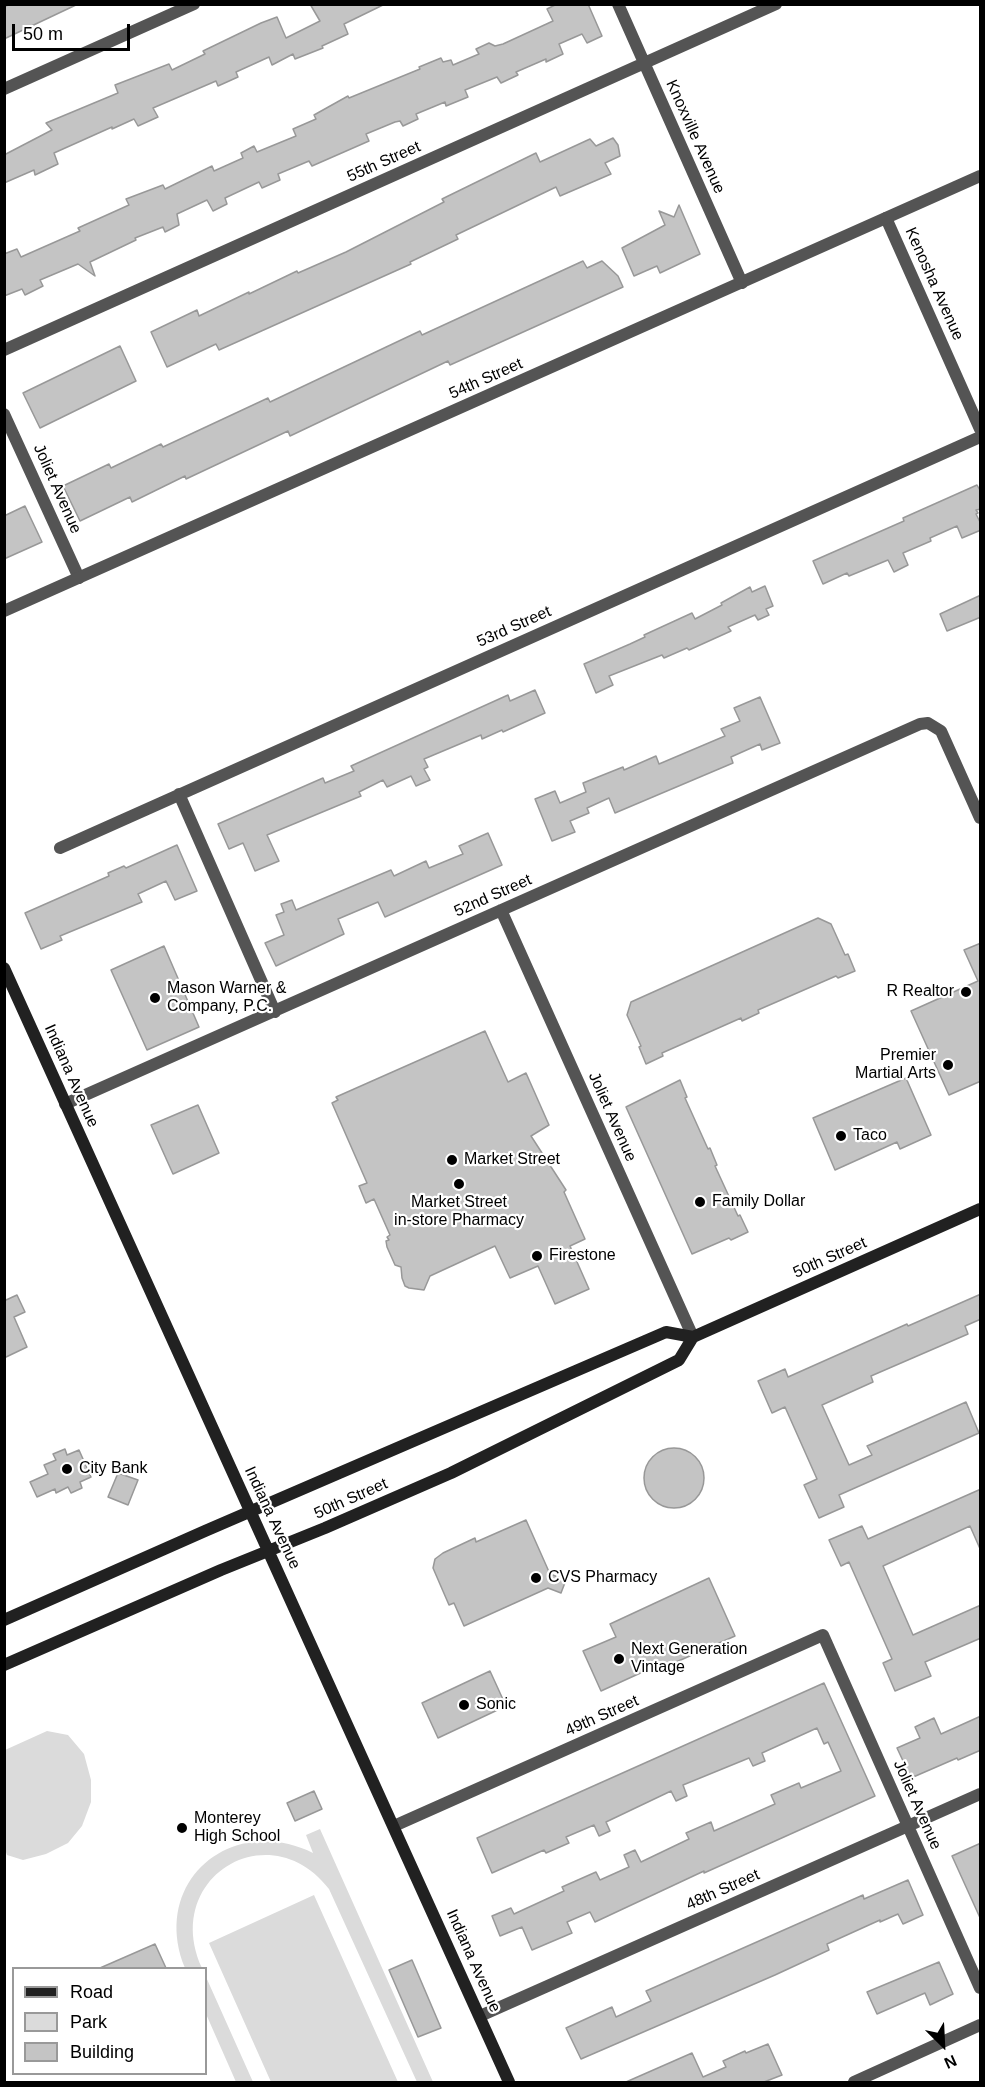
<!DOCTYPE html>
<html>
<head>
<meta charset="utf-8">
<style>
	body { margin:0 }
	#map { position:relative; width:985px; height:2087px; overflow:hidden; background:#fff; font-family:Arial,sans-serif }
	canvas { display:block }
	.frame { position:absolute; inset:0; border:6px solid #000; pointer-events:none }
	.legend { position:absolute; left:12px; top:1967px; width:195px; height:108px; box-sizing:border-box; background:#fff; border:2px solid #999; margin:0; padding:8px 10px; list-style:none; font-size:18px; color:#000 }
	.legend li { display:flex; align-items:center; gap:12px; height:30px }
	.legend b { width:30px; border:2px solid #999 }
	.north { position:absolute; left:913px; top:2015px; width:60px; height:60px; -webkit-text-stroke:4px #fff; paint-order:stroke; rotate:156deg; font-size:16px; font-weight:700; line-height:24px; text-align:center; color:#000 }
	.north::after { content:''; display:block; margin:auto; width:21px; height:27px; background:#000; clip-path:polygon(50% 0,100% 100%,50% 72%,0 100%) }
	.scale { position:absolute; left:12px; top:24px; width:118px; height:27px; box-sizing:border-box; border:3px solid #000; border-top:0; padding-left:8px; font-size:18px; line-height:21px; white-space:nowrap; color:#000; -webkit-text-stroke:4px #fff; paint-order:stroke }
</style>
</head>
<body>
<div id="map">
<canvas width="985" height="2087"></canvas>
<div class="frame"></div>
<ul class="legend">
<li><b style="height:8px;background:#212121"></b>Road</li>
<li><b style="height:16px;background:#dbdbdb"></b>Park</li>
<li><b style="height:16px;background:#c4c4c4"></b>Building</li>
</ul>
<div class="north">N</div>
<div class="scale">50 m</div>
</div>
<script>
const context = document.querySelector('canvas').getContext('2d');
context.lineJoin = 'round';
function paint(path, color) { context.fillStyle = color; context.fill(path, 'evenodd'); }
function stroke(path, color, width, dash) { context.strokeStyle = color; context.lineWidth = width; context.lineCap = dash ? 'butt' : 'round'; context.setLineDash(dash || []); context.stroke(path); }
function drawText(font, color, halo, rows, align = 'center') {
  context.font = font + ' Arial,sans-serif'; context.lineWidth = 4.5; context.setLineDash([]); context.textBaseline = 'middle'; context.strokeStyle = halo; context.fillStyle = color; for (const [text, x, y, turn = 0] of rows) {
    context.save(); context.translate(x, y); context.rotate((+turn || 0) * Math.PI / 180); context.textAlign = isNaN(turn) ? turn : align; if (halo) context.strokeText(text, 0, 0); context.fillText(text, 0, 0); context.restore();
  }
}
const green = new Path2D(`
	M47,1731L68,1735L84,1754L91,1780V1802L82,1826L68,1843L46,1854L23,1860L7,1855L5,1849V1750Z
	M320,1829L433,2082H417L329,1889C269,1812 161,1878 202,1968H185C150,1882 231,1813 313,1853L306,1835Z
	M314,1895L398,2082H271L209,1943Z
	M206,1977L253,2082H236L206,2014Z`);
const building = new Path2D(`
	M10,4H78L4,39V7Z
	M310,4H385L344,24L348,34L322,46L323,48L295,59L293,54L272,65L269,57L236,72L238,77L218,86L216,81L153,108L158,117L138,126L134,119L112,129V127L54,153L58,164L35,175L34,170L4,183V155L52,130L46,123L118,93L115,85L169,64L172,70L205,54L203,51L261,23L277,17L286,38L320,21Z
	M557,4H588L602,36L587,43L582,34L559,44L563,54L546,62V59L516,72L518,75L501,83L497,77L465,90L468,97L446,106L445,102L416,114L418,119L403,126L400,121L395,122L366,134L369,141L312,166L309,161L278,174L280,180L262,188L259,182L225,198L227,204L213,211L207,200L177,214L179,225L165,232L163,227L135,238L136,240L90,262L95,276L78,264L40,280L43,286L25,295L22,289L4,296V254L17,249L21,257L80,231L78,228L129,205L126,199L163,185L165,189L212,166L214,171L243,158L241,153L254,146L257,152L296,136L293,129L316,119L314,115L348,96L349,98L420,69L419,67L441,58L443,62L451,60L453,65L479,54L476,49L489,43L495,46L503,44L553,21L547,9Z
	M613,138L618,145L620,156L605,163L611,174L560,196L556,187L456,235L458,239L410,262L411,264L219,350L216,344L167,367L151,332L197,310L199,316L249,292V294L297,271L298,273L346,252L444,202L442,199L536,153L540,162L590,139L596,146Z
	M679,205L700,254L660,273L657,266L634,276L622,248L665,225L659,211L674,217Z
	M583,261L587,268L602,261L618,276L623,287L450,365L448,361L290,436L288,431L186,479L185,476L132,502L130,497L80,521L63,486L109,464L111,468L161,444L163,447L268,398L270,402L420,331L422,335Z
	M120,346L136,381L40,428L23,393Z
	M977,485L981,492V509L976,510L978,513L976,514L981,524V530L962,538L957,526L930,538L931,541L903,553L908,565L894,572L888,560L849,576L847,573L823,584L813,561L904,521L903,518Z
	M25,506L42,542L4,559V516Z
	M765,586L773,606L766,609L769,615L758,620L755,615L728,627L731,631L689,650L687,648L664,658L662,655L609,676L613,685L596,693L584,664L630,644L645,637L644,635L692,613L695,619L722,605L721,603L750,587L752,592Z
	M981,595V617L947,631L940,614Z
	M535,690L545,713L503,732L502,730L482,739L481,735L424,759L428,767L424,769L430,780L416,786L411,776L387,787L383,780L359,792L361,796L267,835L279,861L255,871L243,843L229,849L218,824L323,778L325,783L354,771L351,766L508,695L510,701Z
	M760,697L780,743L762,750L760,744L731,757L733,763L615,813L609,798L587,808L589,813L570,821L575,832L552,841L535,799L555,791L560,803L586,792L583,783L623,767L624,770L656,756L659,764L725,736L721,729L740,721L734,708Z
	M488,833L502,865L385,917L378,902L338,919L344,934L276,966L265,943L284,935L276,915L284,912L281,904L292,900L296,910L391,870L394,876L426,861L429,868L463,854L459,846Z
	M177,845L197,891L175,900L166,881L138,894L142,902L60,936L62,940L41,949L25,913L109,876L108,873L124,866L126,868Z
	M818,918L831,924L845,955L848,954L855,971L838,978L836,976L758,1010L759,1013L742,1021L741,1018L662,1053L663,1056L646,1064L639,1047L641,1046L627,1015L631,1002Z
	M981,943V1081L949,1095L911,1011L978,981L964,950Z
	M164,946L199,1027L147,1050L111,970Z
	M485,1031L508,1082L526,1073L549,1125L531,1136L566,1190L564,1192L585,1239L570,1246L589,1289L555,1304L538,1266L510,1278L495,1246L430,1276L424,1290L409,1288L405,1286L402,1278L401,1267L395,1265L387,1247L386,1241L389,1240L387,1237L390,1235L374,1199L366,1203L359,1186L367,1183L332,1103L338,1100L336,1097Z
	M906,1078L931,1135L900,1149L897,1142L835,1170L813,1118Z
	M680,1080L687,1097L685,1098L708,1149L710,1148L717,1165L715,1166L738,1216L740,1215L748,1232L731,1240L729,1238L692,1254L626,1107Z
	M198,1105L219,1153L173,1174L151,1125Z
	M981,1294V1319L965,1326L968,1334L871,1376L873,1382L822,1405L849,1465L872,1455L867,1446L966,1402L979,1433L839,1495L844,1507L819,1518L804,1485L817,1479L785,1407L772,1413L758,1381L785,1369L788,1377L907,1324L908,1326Z
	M17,1295L25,1312L14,1317L27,1347L4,1358V1296L6,1300Z
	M644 1478a30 30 0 1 1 60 0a30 30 0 1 1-60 0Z
	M65,1449L67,1455L79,1450L91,1477L80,1482L82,1488L71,1493L68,1487L56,1493L55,1489L37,1497L30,1482L48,1474L44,1465L56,1460L53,1454Z
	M118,1473L138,1480L128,1505L108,1497Z
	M981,1489V1551L970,1526L883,1566L913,1635L981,1605V1638L925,1662L931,1676L895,1691L883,1663L892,1659L849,1562L841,1566L829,1540L862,1526L868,1539Z
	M526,1520L550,1574L566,1580L561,1593L548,1588L464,1626L454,1603L449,1605L433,1568L435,1559L443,1553L475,1538L476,1542Z
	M709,1578L735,1636L683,1659L659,1669L658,1665L601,1691L583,1651L616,1637L610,1624Z
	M490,1671L506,1706L438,1738L422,1703Z
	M824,1683L875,1796L704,1873V1871L595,1922L590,1912L567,1922L572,1933L532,1950L522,1927L500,1936L492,1916L511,1908L514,1914L564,1891L562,1887L596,1872L600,1880L629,1867L624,1855L635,1850L641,1862L689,1839L686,1833L711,1822L714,1831L775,1804L771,1795L799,1783L801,1788L841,1771L828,1742L824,1744L817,1728L762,1753L765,1761L753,1766L749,1758L683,1785L687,1796L676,1801L671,1791L606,1822L610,1831L599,1836L594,1825L566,1837L569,1843L546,1853L544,1850L492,1873L477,1838Z
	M981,1716V1750L958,1760L957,1758L911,1778L897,1748L920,1738L915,1727L934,1718L941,1734Z
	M314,1791L322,1809L295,1821L287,1803Z
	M981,1843V1920L952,1856Z
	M908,1880L923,1915L903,1924L898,1914L880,1922V1920L827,1944L829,1950L775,1975L581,2059L566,2028L612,2007L616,2017L651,2001L646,1991L863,1895L864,1899Z
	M155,1944L166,1968H100Z
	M412,1960L441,2028L418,2037L389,1970Z
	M939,1962L953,1994L930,2005L925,1993L877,2014L867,1992Z
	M768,2044L782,2075L764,2082H626L692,2053L703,2077L726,2067L723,2061L745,2051L746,2053Z`);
const minor = new Path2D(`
	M618,4L742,283
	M4,89L194,4
	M886,218L980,429
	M4,350L776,4
	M4,414L79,578
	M179,794L275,1012
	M60,848L980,437
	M501,910L693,1337
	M65,1104L920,724L928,723L941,731L980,818
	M394,1826L823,1635L980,1988
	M480,2016L980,1794
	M854,2082L980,2025`);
const tertiary = new Path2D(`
	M4,611L980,176`);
const secondary = new Path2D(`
	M4,968L509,2082
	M4,1620L205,1531L666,1332L693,1337L980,1209
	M4,1665L221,1570L325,1528L451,1473L679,1360L693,1337`);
const markers = [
	[966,992,6,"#000"],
	[155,998,6,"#000"],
	[948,1065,6,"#000"],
	[841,1136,6,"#000"],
	[452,1160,6,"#000"],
	[459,1184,6,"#000"],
	[700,1202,6,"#000"],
	[537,1256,6,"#000"],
	[67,1469,6,"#000"],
	[536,1578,6,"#000"],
	[619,1659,6,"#000"],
	[464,1705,6,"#000"],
	[182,1828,6,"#000"]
];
const streetNames = [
	["Knoxville Avenue",695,137,66],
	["55th Street",384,162,-24],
	["Kenosha Avenue",934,284,66],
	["54th Street",486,379,-24],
	["Joliet Avenue",57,489,66],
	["53rd Street",514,627,-24],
	["52nd Street",493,896,-24],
	["Indiana Avenue",71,1076,66],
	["Joliet Avenue",612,1117,66],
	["50th Street",830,1258,-24],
	["50th Street",351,1499,-24],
	["Indiana Avenue",272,1518,65],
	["49th Street",602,1716,-24],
	["Joliet Avenue",917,1805,66],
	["48th Street",723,1890,-24],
	["Indiana Avenue",473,1961,66]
];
const poiNames = [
	["Mason Warner &",167,989],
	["Company, P.C.",167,1007],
	["R Realtor",954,992,"right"],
	["Premier",936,1056,"right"],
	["Martial Arts",936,1074,"right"],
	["Taco",853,1136],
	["Market Street",464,1160],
	["Family Dollar",712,1202],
	["Market Street",459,1203,"center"],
	["in-store Pharmacy",459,1221,"center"],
	["Firestone",549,1256],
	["City Bank",79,1469],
	["CVS Pharmacy",548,1578],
	["Next Generation",631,1650],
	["Vintage",631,1668],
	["Sonic",476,1705],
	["Monterey",194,1819],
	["High School",194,1837]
];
paint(green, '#dbdbdb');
paint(building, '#c4c4c4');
stroke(building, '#989898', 1.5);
stroke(minor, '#545454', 12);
stroke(tertiary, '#545454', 12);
stroke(secondary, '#212121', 12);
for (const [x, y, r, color] of markers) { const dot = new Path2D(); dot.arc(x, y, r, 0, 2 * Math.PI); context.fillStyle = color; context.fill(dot); stroke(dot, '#fff', 2); }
drawText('16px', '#000', '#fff', streetNames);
drawText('16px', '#000', '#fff', poiNames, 'left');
</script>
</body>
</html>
